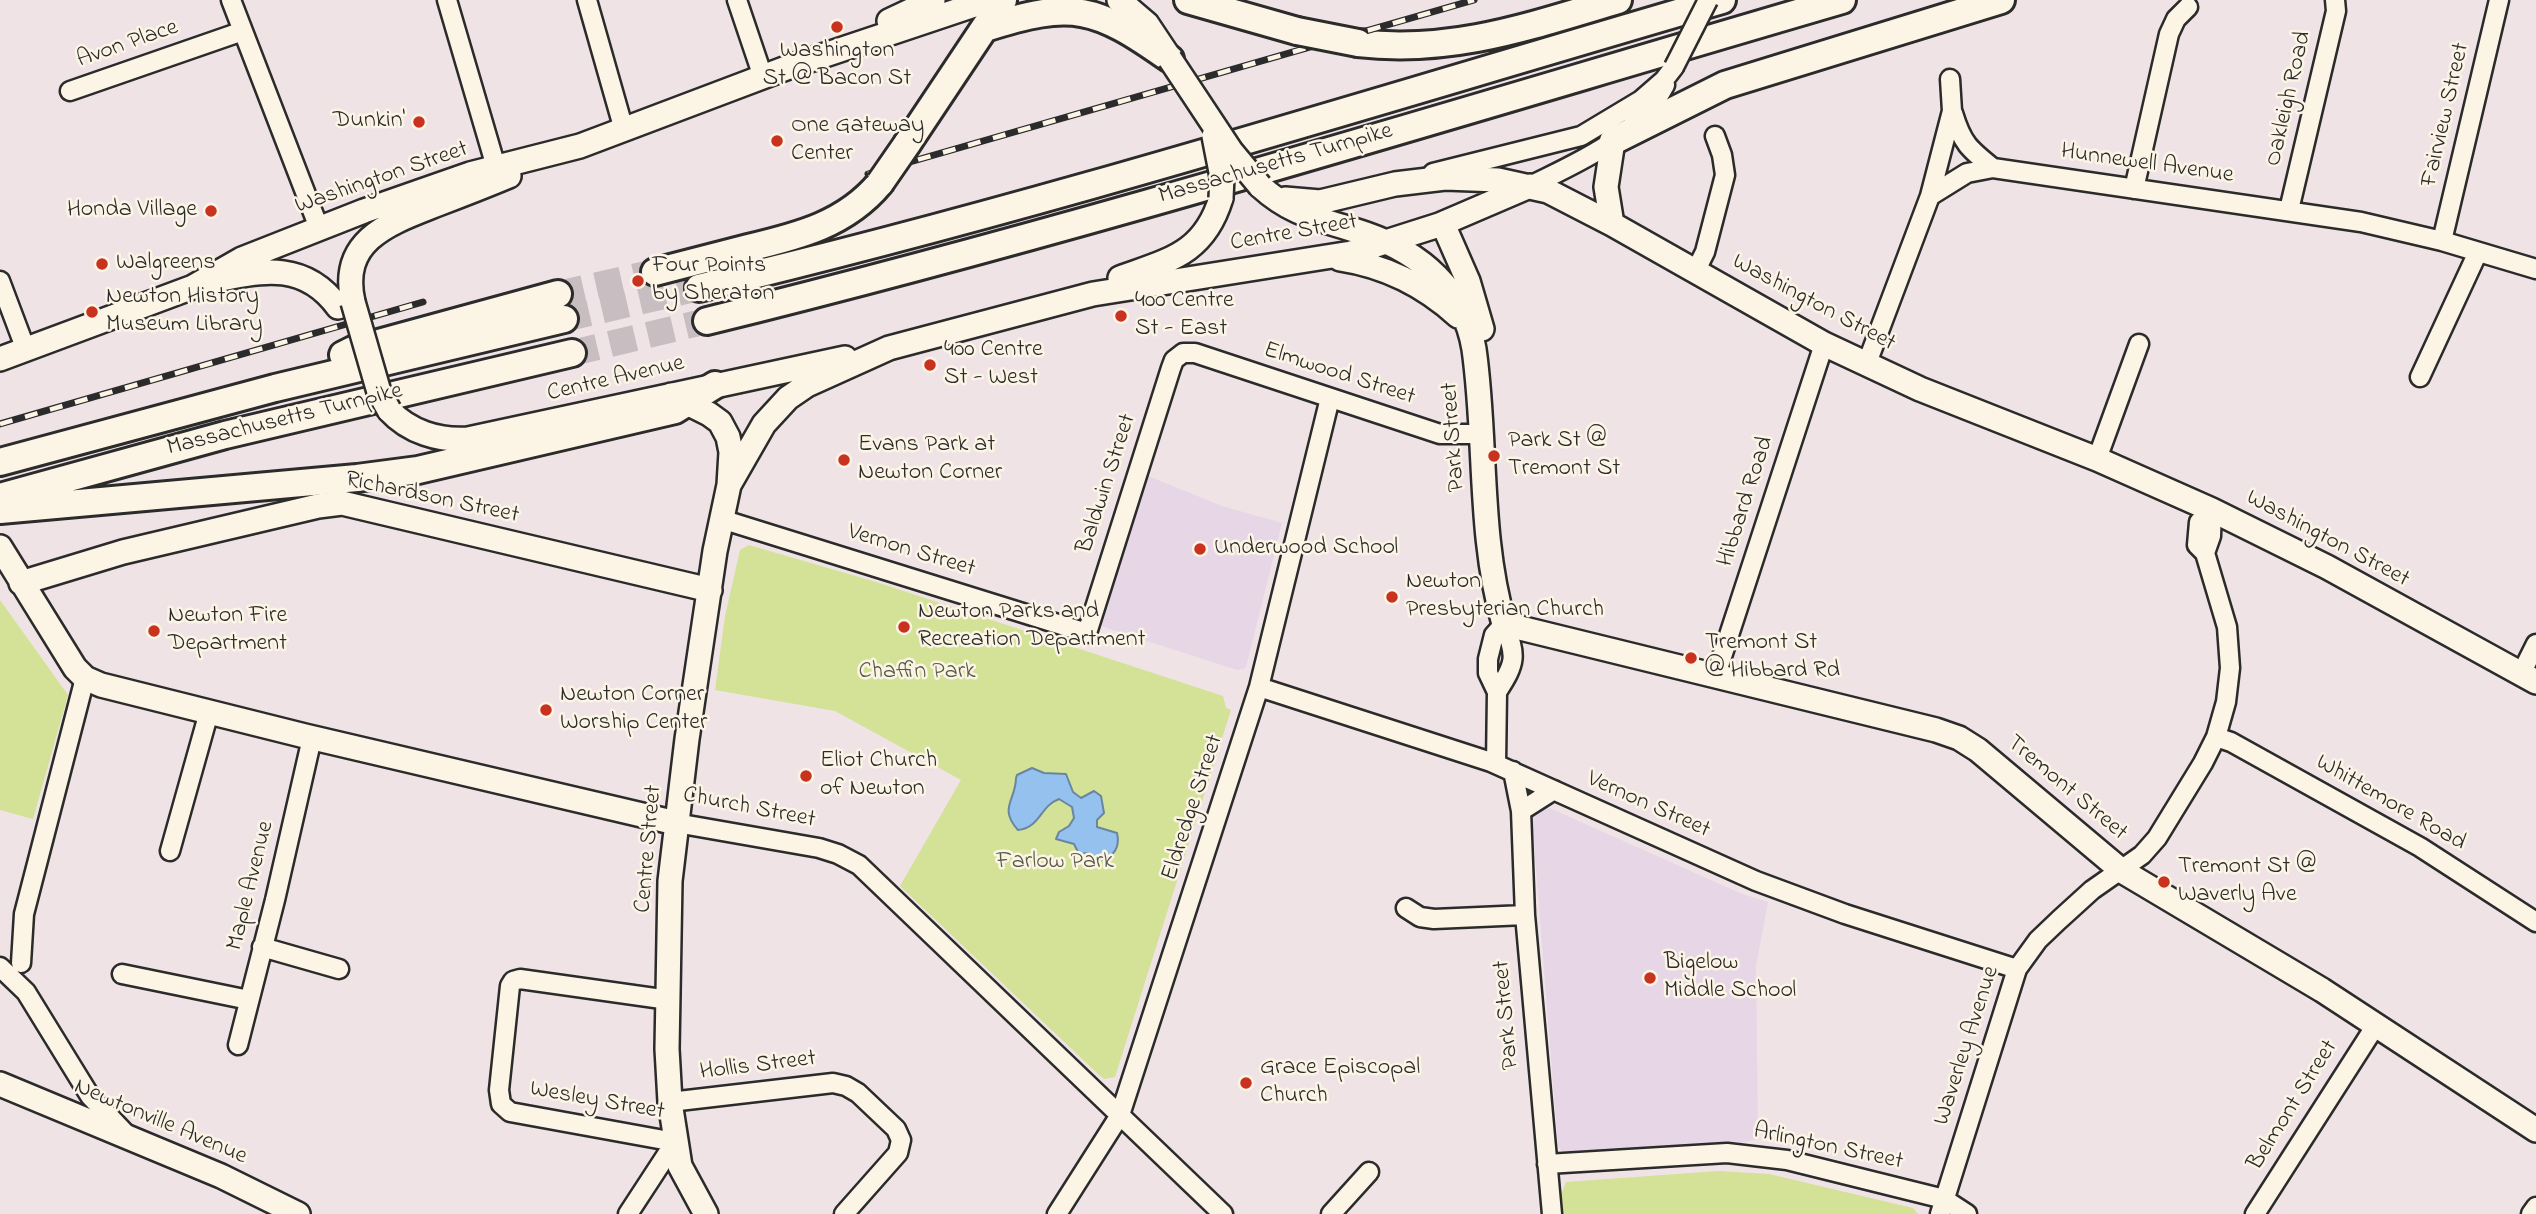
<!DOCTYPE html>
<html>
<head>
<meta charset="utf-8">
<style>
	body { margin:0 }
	canvas { display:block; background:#efe3e6 }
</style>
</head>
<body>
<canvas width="2536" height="1214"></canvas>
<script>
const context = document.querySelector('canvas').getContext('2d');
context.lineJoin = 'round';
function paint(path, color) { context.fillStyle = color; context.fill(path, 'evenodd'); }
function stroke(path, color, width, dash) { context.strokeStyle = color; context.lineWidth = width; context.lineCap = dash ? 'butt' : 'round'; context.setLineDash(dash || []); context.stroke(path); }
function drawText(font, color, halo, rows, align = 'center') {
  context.font = font + ' "Indie Flower",sans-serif'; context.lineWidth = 5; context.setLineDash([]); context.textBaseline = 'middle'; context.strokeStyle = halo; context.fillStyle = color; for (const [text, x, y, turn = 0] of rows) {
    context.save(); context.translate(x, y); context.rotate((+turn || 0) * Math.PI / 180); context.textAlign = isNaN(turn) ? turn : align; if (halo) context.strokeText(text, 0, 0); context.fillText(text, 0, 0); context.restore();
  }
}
const built = new Path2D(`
	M1148,476L1222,506L1282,523L1246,667L1243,669L1237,670L1101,626Z
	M1538,806H1545L1742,894L1768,902L1756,966L1758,1139L1740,1143L1567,1152L1562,1151L1558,1146L1532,818L1533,810Z`);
const green = new Path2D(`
	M749,545L876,582L1223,696L1226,708L1231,710L1115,1077L1104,1079L1098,1074L900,886L961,780L835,711L715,690L725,616L740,550Z
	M0,600L68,695L33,819L0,810Z
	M1718,1171L1769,1174L1913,1208L1918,1214H1563L1561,1195L1566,1182Z`);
const water = new Path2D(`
	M1032,768L1044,773L1066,774L1073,792L1081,798L1094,791L1101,796L1104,813L1097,820V827L1117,833C1120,846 1115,855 1103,860L1088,853L1079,854L1074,844L1056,839L1059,832L1069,826L1074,818L1072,807L1059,799C1040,806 1040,828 1018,830C998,808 1016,800 1016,778L1017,775Z`);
const highwayTunnel = new Path2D(`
	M558,294L655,272
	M564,319L699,288
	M572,353L707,321`);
const minor = new Path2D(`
	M231,0L319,228
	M447,0L496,167
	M587,0L624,130
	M737,0L763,77
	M70,91L243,31
	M1953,113C1962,143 1969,149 1993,168
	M1433,173L1581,136L1641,100L1664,80L1674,67
	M1530,186C1580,161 1637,138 1665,85
	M2134,189L2169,34L2176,19L2188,7
	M1930,196L1952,111L1950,79
	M2289,210L2336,11L2335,0
	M2442,241L2499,0
	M1696,270L1705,252L1725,175L1722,155L1715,136
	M0,281L26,350
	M1867,363L1930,196L1967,173L1993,168L2361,222L2442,241L2536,269
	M2420,377L2478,252
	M2097,459L2139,344
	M721,519L1087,633L1171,368L1174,360L1183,353H1195L1440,434H1481
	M2521,674L2536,644
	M1716,675L1824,344
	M1259,687L1491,762L1756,881L1845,914L2017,969
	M2216,737L2231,742L2420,847L2536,922
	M1496,764L1497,692L1488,673V659L1494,635L1504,624C1517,656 1516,663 1497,692
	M1513,771L1521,811L1525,915L1552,1214
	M1521,811L1554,790
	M676,823L819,848L838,854L859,865L1223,1214
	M170,851L209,712
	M1406,908L1420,917L1434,919L1525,915
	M262,947L339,969
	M21,963L24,914L85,678
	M0,967L26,992L90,1096L125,1133
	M122,974L249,1000
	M238,1045L275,900L312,738
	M670,1102L833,1083L846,1086L858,1093L896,1129L901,1140L898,1153L844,1214
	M1547,1164L1727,1153L1787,1160L1944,1199L1967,1214
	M628,1214L675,1142L510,1112L501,1104L499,1090L510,986L513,981L520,979L669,1000
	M1057,1214L1120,1115L1259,687L1330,398
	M1331,1214L1369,1172
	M1940,1214L2017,969L2038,940L2059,920L2092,890L2142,855L2157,838L2203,763L2216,737L2226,702L2230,668L2227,627L2205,553L2211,536L2212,510L2199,522L2197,545L2205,553
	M2255,1214L2376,1025
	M2531,1214L2536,1207`);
const major = new Path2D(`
	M1119,0L1147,24L1167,54
	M889,21L933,0
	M1260,186C1295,218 1324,219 1366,234C1421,253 1464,290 1474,349C1487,440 1478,535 1504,624L1936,730L1959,738L1978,750L2122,871L2322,990L2536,1130
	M1285,199L1320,202L1395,184L1445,178L1498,180L1548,191L1612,224L1824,344L1920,389L2097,459L2212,510L2327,567L2536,682
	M1443,224L1468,281L1482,329
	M1612,224L1606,187L1613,141
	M1340,259C1386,266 1424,285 1458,316
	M1120,278C1169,260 1204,254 1221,198
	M217,280C264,269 306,263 338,307
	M353,302C339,239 390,223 438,204C462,195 485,186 509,176
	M0,359L193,287L242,259L364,211L470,174L580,146L789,67L989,0
	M671,395L709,414L720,422L728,437L731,452L729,485L715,551L687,739L670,881L667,1049L670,1102L680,1166L706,1214
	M389,410C409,432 439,441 468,439L845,358
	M729,485L764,424L788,398L807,385L889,348L1093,294L1351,253L1439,225L1530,186
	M0,547L75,668L85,678L101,685L305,736L676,823
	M21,583L123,552L318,506L342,503L710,590
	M0,1084L221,1176L298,1214`);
const highway = new Path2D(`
	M1188,0L1297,31
	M985,28C1073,0 1095,6 1170,59
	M1358,43C1452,54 1530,26 1618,0
	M1613,141L1725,85L2001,0
	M907,144L1003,0
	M655,272C686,264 717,256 748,248C799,236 846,224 880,183
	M699,288C1044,206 1382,99 1722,0
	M707,321C1089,227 1465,110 1842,0
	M343,355L353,350L558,294
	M0,462L275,388L564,319
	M0,497L225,435L572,353
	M0,510L357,478L418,470L675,410L715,385`);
const rail = new Path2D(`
	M868,174L1474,0
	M0,424L423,302`);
const minorBridge = new Path2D(`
	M1674,67L1708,0`);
const majorBridge = new Path2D(`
	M1170,59L1231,151L1260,186
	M1214,136L1222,177L1221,198
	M353,302L379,392L389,410`);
const highwayBridge = new Path2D(`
	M1297,31L1358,43
	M880,183L907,144`);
const markers = [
	[837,27,7,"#c8321e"],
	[419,122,7,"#c8321e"],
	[777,141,7,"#c8321e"],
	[211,211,7,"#c8321e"],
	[102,264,7,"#c8321e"],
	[638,281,7,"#c8321e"],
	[92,312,7,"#c8321e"],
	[1121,316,7,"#c8321e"],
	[930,365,7,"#c8321e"],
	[1494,456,7,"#c8321e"],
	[844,460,7,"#c8321e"],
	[1200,549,7,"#c8321e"],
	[1392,597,7,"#c8321e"],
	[904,627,7,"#c8321e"],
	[154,631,7,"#c8321e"],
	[1691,658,7,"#c8321e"],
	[546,710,7,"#c8321e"],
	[806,776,7,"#c8321e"],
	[2164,882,7,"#c8321e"],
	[1650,978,7,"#c8321e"],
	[1246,1083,7,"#c8321e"]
];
const streetNames = [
	["Avon Place",128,45,-19],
	["Oakleigh Road",2290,99,-77],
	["Fairview Street",2447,115,-77],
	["Massachusetts Turnpike",1276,165,-16],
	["Hunnewell Avenue",2147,165,8],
	["Washington Street",382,179,-19],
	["Centre Street",1294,234,-10],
	["Washington Street",1813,304,28],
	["Elmwood Street",1339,375,18],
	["Centre Avenue",616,380,-13],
	["Massachusetts Turnpike",285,421,-14],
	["Park Street",1455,437,-94],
	["Baldwin Street",1108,484,-72],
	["Richardson Street",432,499,12],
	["Hibbard Road",1747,502,-72],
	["Washington Street",2327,540,28],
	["Vernon Street",911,552,17],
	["Tremont Street",2066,789,40],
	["Whittemore Road",2390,804,30],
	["Vernon Street",1648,806,24],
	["Eldredge Street",1194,808,-72],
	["Church Street",749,809,11],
	["Centre Street",650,849,-85],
	["Maple Avenue",252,886,-76],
	["Park Street",1508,1015,-95],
	["Waverley Avenue",1968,1046,-72],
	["Hollis Street",758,1067,-7],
	["Wesley Street",597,1102,10],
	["Belmont Street",2294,1106,-58],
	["Newtonville Avenue",160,1123,23],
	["Arlington Street",1828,1148,12]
];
const poiNames = [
	["Washington",837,52,"center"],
	["St @ Bacon St",837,80,"center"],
	["Dunkin'",405,122,"right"],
	["One Gateway",791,127],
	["Center",791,155],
	["Honda Village",197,211,"right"],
	["Walgreens",116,264],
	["Four Points",652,267],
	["by Sheraton",652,295],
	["Newton History",106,298],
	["Museum Library",106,326],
	["400 Centre",1135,302],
	["St - East",1135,330],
	["400 Centre",944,351],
	["St - West",944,379],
	["Park St @",1508,442],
	["Tremont St",1508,470],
	["Evans Park at",858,446],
	["Newton Corner",858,474],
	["Underwood School",1214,549],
	["Newton",1406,583],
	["Presbyterian Church",1406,611],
	["Newton Parks and",918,613],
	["Recreation Department",918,641],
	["Newton Fire",168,617],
	["Department",168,645],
	["Tremont St",1705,644],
	["@ Hibbard Rd",1705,672],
	["Newton Corner",560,696],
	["Worship Center",560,724],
	["Eliot Church",820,762],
	["of Newton",820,790],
	["Tremont St @",2178,868],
	["Waverly Ave",2178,896],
	["Bigelow",1664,964],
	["Middle School",1664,992],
	["Grace Episcopal",1260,1069],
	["Church",1260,1097]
];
const parkNames = [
	["Chaffin Park",917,673],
	["Farlow Park",1055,863]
];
paint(built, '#e6d6e6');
paint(green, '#d3e296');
paint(water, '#94c1ee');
stroke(water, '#6a85a0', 2);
stroke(highwayTunnel, '#c8bec1', 26, [26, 13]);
stroke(minor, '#2b2b2b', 23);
stroke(major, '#2b2b2b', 28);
stroke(highway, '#2b2b2b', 32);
stroke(minor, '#fcf5e5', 18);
stroke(major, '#fcf5e5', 23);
stroke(highway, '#fcf5e5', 26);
stroke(rail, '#2b2b2b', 7);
stroke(rail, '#fcf5e5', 4.5, [13]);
stroke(minorBridge, '#2b2b2b', 23, []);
stroke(majorBridge, '#2b2b2b', 28, []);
stroke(highwayBridge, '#2b2b2b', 32, []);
stroke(minorBridge, '#fcf5e5', 18);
stroke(majorBridge, '#fcf5e5', 23);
stroke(highwayBridge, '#fcf5e5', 26);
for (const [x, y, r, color] of markers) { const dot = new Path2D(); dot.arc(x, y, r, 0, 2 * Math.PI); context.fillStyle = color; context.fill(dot); stroke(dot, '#fcf5e5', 2.5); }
drawText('24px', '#2b2b2b', '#fcf5e5', streetNames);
drawText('24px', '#2b2b2b', '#fcf5e5', poiNames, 'left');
drawText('24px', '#555946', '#fcf5e5', parkNames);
</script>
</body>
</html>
